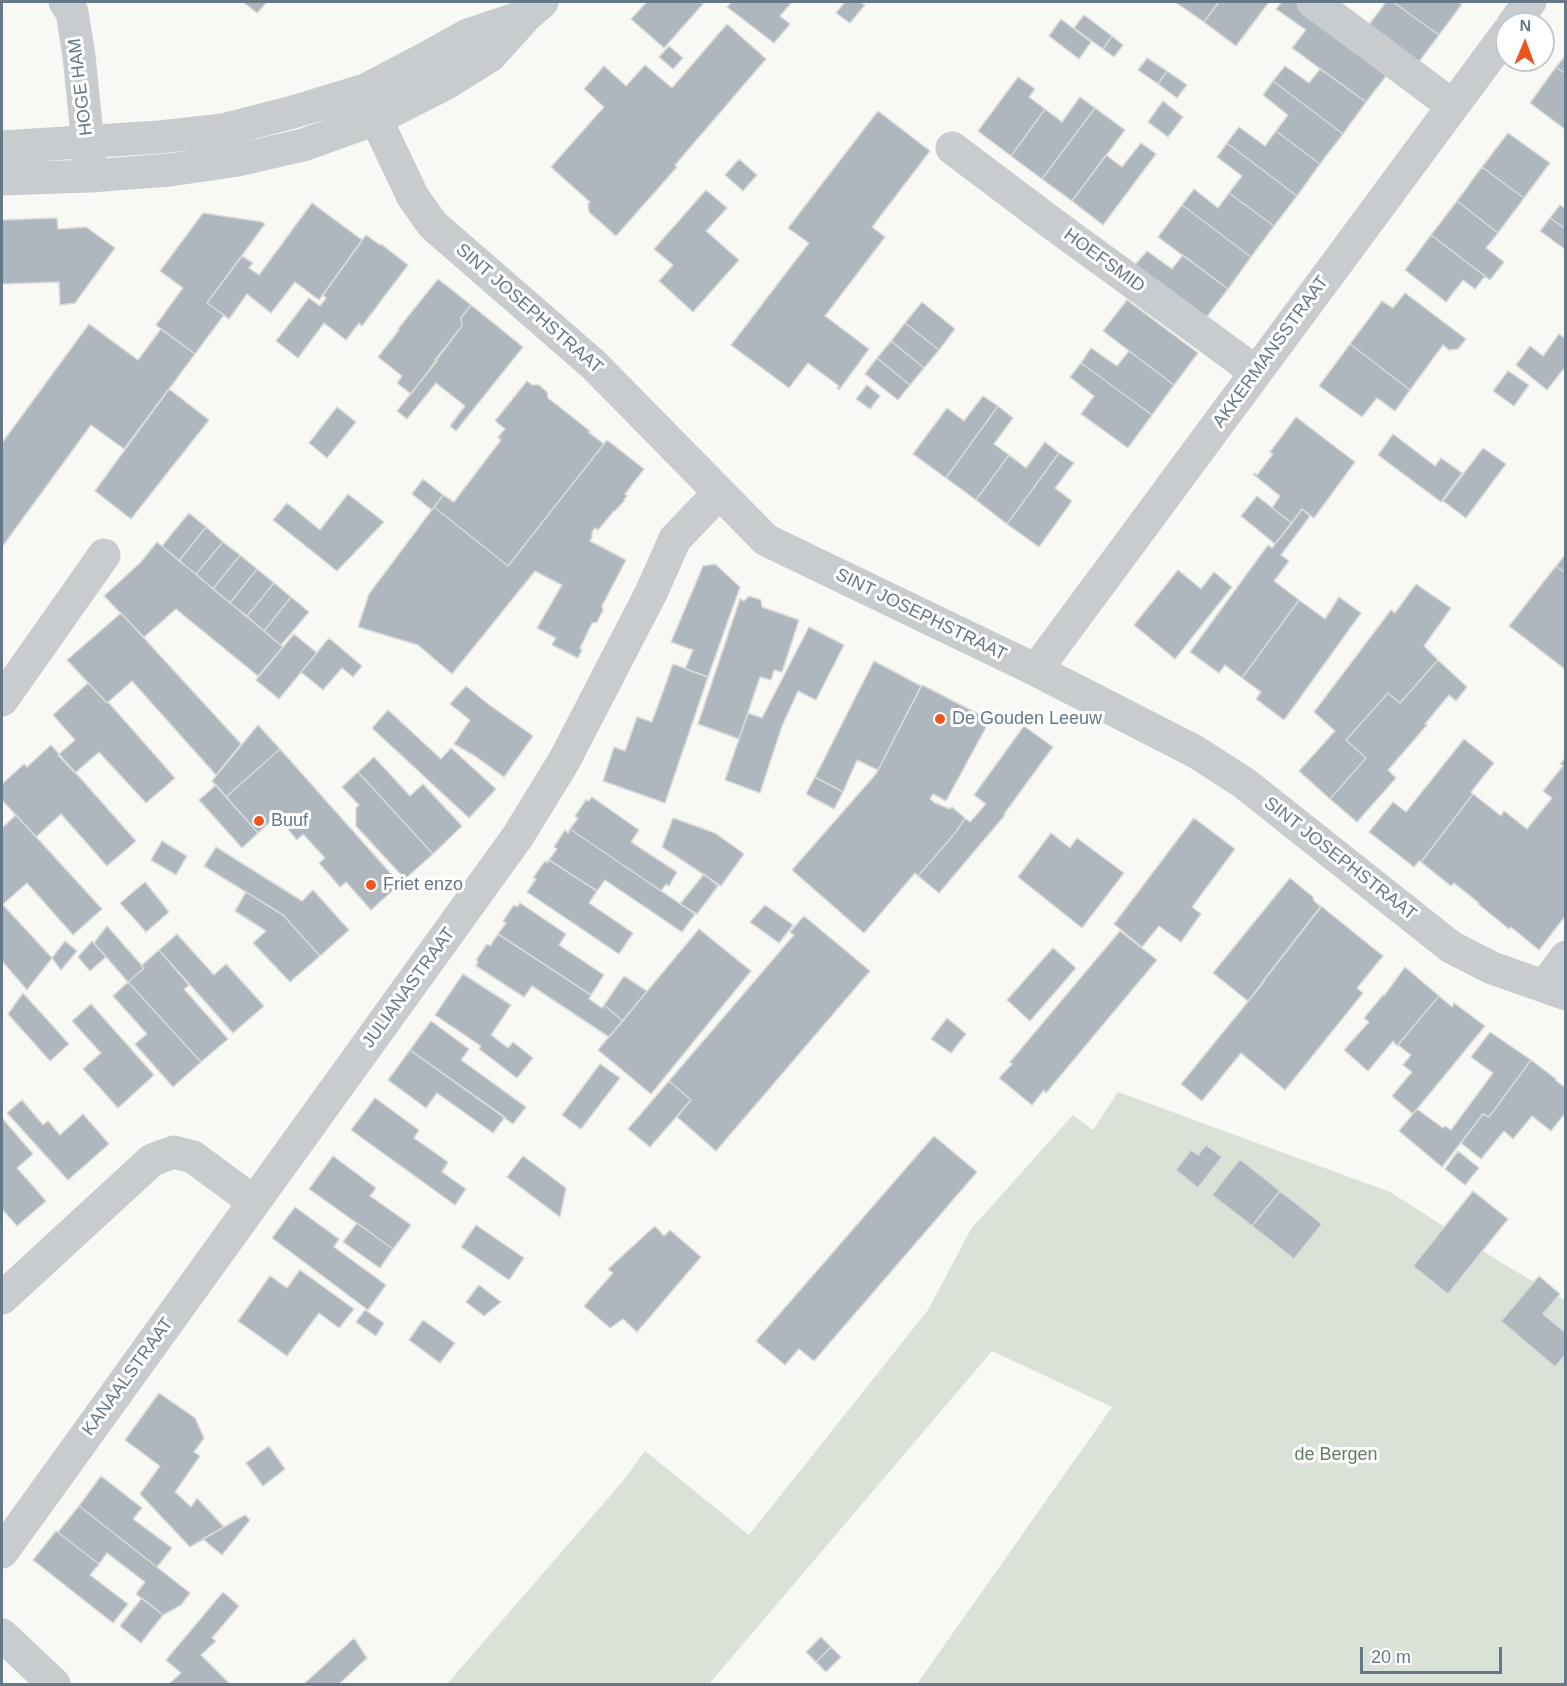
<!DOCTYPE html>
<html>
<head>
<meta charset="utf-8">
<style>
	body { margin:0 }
	#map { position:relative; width:1567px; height:1686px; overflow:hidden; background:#f8f8f5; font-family:Arial,sans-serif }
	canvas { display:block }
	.frame { position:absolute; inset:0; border:3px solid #657888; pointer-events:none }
	.north { position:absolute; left:1495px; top:12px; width:60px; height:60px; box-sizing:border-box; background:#fff; border:2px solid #c1c9cf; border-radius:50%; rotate:1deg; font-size:16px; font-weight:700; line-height:24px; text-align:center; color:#657888 }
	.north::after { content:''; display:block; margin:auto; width:21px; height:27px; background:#ee5420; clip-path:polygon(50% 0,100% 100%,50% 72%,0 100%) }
	.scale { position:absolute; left:1360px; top:1647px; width:142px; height:27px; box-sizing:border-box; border:3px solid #657888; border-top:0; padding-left:8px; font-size:18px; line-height:21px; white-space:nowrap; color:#657888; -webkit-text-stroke:4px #fff; paint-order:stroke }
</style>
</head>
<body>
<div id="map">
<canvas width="1567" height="1686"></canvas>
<div class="frame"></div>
<div class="north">N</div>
<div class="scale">20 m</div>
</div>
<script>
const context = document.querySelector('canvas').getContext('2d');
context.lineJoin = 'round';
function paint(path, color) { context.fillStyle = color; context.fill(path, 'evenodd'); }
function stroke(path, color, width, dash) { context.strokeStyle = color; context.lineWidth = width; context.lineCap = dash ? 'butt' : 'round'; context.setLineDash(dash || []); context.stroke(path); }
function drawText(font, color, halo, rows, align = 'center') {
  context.font = font + ' Arial,sans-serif'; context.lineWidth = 6; context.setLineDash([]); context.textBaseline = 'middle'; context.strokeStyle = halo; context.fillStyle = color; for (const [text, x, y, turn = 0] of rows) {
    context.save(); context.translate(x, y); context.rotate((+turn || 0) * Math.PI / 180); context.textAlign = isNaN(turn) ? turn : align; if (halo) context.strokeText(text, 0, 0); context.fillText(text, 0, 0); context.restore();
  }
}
const green = new Path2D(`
	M1118,1092L1390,1192L1500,1262L1565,1300V1684H917L1112,1407L992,1351L709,1684H447L623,1481L645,1451L749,1535L928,1310L971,1229L1073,1115L1093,1130Z`);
const building = new Path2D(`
	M243,2H267L257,13Z
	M647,2H700L703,4L664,48L631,19Z
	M732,2H792L780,16L790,24L774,43L727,7Z
	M845,2H860L865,5L850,23L836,13Z
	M1175,2H1219L1204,22Z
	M1219,2H1269L1236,46L1204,22Z
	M1282,2H1298L1390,71L1366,102L1292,48L1306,30L1276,9Z
	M1386,2H1393L1439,35L1415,67L1365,30Z
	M1393,2H1458L1462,4L1439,35Z
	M1084,15L1112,36L1103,49L1074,28Z
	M1061,19L1091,42L1079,59L1049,36Z
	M727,24L766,59L675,165L677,167L616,236L589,212L588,204L590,202L551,167L604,107L584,89L604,66L626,86L645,65L672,88Z
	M1112,36L1123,45L1114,57L1103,49Z
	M669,46L683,58L673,69L659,57Z
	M1566,55V74L1556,67Z
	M1147,58L1167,71L1158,84L1138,70Z
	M1285,66L1309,83L1320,69L1366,102L1343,134L1273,81Z
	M1556,67L1566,74V130L1530,103Z
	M1167,71L1187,85L1177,98L1158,84Z
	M1018,77L1035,89L1029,97L1045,109L1011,156L978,131Z
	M1273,81L1343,134L1320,164L1276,131L1288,115L1263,95Z
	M1080,97L1095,108L1042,179L1011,156L1045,109L1062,122Z
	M1163,101L1183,117L1168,137L1148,122Z
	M1095,108L1125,130L1072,201L1042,179Z
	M878,111L930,151L872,227L885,237L825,316L869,349L839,390L837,388L839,386L808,363L789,388L731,345L809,243L788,228Z
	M1239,127L1265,146L1276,131L1320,164L1297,196L1227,143Z
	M1508,133L1550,163L1524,198L1482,167Z
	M1141,143L1156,154L1103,225L1072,201L1106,155L1122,167Z
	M1227,143L1297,196L1274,226L1229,193L1242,176L1217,157Z
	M739,159L757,175L743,191L725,175Z
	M1482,167L1524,198L1498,233L1457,201Z
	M1194,189L1218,208L1229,193L1274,226L1251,257L1182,205Z
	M706,190L727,208L706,231L739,260L693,312L659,281L673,265L654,249Z
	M1457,201L1498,233L1486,248L1504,262L1490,280L1431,235Z
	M312,203L362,240L319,300L295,282L271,313L247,294L229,319L207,303L242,256L253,263L249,268L259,275Z
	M1182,205L1251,257L1228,289L1158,237Z
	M1560,205L1566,209V229L1550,218Z
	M203,213L262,222L265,224L207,303L224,315L195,354L156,325L183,288L160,271Z
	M57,218L58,229L86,227L115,248L75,303L60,305L59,282L2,284V220Z
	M1550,218L1566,229V250L1540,231Z
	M366,235L380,245L381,244L408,265L362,326L359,323L346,340L324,323L298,358L276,341L309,298L320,306L326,298L323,295Z
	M1431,235L1485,276L1475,289L1463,280L1446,302L1405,270Z
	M1147,251L1172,269L1183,255L1228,289L1205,319L1134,266Z
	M438,279L471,305L461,318L462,326L411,394L397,383L402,376L378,357L399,330L398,329Z
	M1405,293L1466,339L1458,349L1449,350L1443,345L1410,390L1350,344L1382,301L1393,308Z
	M1127,300L1198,353L1174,385L1103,331Z
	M922,302L955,329L939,350L905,323Z
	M471,305L523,347L456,431L450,426L465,406L436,383L407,419L397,411L437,361L435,360L462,326L461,318Z
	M905,323L939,350L924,368L891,341Z
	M89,324L138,360L161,329L195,354L124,449L91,425L2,547V443Z
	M1559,334L1566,339V366L1547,390L1516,365L1530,346L1543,356Z
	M891,341L924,368L910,385L877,358Z
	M1350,344L1410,390L1395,411L1377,398L1362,417L1319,386Z
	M1091,348L1117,366L1129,351L1174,385L1152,415L1081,363Z
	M877,358L910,385L898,400L865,374Z
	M1081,363L1152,415L1128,448L1081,414L1094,396L1070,377Z
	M1508,371L1529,385L1514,406L1493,391Z
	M527,381L532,385H539L547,392L548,398L590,431L588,432L604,444L508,566L434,507L443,495L454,502L501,440L498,437L505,429L495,421Z
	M867,385L880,396L870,409L856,399Z
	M169,389L209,420L131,519L95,491Z
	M983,396L998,406L946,478L913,454L947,408L964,421Z
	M998,406L1013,418L994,444L1009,455L976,500L946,478Z
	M337,407L356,422L327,458L309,443Z
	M1296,417L1355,462L1314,518L1302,509L1292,523L1272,508L1280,496L1253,474L1255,473L1257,475L1273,454L1270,452Z
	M1393,434L1435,466L1441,458L1462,473L1441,502L1378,455Z
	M607,440L644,469L625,494L627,496L624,499L625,500L615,511H614L598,530L595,528L592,532V537L590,541L626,560L602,606L603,610L597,622L592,623L580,648L582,650L578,658L552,645L556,638L537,628L562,585L535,571L452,674L418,645L358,627L369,594L434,507L508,566Z
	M1045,442L1059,453L1007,524L976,500L1009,455L1026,468Z
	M1483,448L1506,464L1466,518L1443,501Z
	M1059,453L1074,463L1055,488L1072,501L1039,547L1007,524Z
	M423,479L443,495L432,510L412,494Z
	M348,494L384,522L337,571L273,520L287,503L320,530Z
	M1257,496L1292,523L1275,544L1241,516Z
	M1302,509L1310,516L1281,555L1289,561L1274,581L1299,600L1242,678L1225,665L1219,673L1190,652L1268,545L1272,548Z
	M189,513L206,527L179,561L162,546Z
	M206,527L223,542L196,574L179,561Z
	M157,542L283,647L258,676L176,609L144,637L104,596L141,562Z
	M223,542L240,555L213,589L196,574Z
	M1566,554V573L1556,566Z
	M240,555L257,569L230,603L213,589Z
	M715,564L740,587L708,677L685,669L693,650L671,642L703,566Z
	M1556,566L1566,573V670L1509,626Z
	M257,569L274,583L247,616L230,603Z
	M1178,570L1201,589L1214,572L1232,587L1175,659L1134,625Z
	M274,583L291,597L264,631L247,616Z
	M1416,584L1451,608L1424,646L1438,660L1400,703L1388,693L1346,740L1366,758L1330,799L1299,771L1335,731L1314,712L1391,610L1395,613Z
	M749,596L761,600L762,607L799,620L782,672L774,670L771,680L760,677L739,739L698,724L740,599L744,601Z
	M291,597L309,612L281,645L264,631Z
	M1339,597L1361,613L1284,720L1256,699L1261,692L1242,678L1299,600L1325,619Z
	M121,613L241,744L216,775L132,681L107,703L67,660Z
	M809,627L844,645L816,700L798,691L782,726L760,793L725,780L748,713L762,718Z
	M294,634L317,653L279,699L256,680Z
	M329,638L362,666L353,677L342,668L323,690L301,672Z
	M1438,660L1467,687L1456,701L1449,695L1425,724L1427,725L1388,770L1396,778L1357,822L1330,799L1366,758L1346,740L1388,693L1400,703Z
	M874,661L921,686L878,770L857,760L843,792L815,777Z
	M673,664L708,677L665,803L603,781L614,747L625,751L637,717L652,722Z
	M88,683L107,703L108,702L175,778L146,803L99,752L75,773L58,755L75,740L53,715Z
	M922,685L990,720L946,801L933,794L930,799L935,803L950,809L952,807L965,818L956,832L918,876L915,873L864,933L792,870L876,774Z
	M466,686L488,704L533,736L504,777L475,756L454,744L470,720L450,704Z
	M388,710L441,759L451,748L496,789L469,818L372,728Z
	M258,725L280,749L226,797L212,781Z
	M1024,726L1053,747L1004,814L1005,815L939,893L918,876L956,832L965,818L970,822L986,804L974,795Z
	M1464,739L1494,763L1471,792L1473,794L1421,862L1419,861L1414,867L1369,832L1393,802L1406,812Z
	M51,745L136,841L107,866L61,814L36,837L2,800V784L24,764L27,767Z
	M280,749L400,884L371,910L346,882L340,887L319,863L325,858L303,834L297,840L277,816L258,833L226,797Z
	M374,757L410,796L423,784L462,826L433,854L358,772Z
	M1566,757V915L1539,950L1511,927L1509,929L1478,904L1479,903L1454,883L1451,886L1421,862L1473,794L1501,816L1504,811L1527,829L1552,798L1543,791L1563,766L1560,764Z
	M358,772L433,854L405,879L356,826V808L359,805L342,787Z
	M815,777L843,792L834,809L806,794Z
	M216,785L258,833L242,848L199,800Z
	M592,797L639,830L631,842L677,872L669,886L666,884L661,891L570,829L578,818L575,816L586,800L589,801Z
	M16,815L102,909L73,935L27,883L2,905V828Z
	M673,818L715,833L744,854L721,886L662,847Z
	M1194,818L1235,849L1192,907L1201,914L1181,942L1159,926L1142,947L1114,924Z
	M570,829L695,914L682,932L605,880L597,891L549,860L557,849L554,847L565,830L568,833Z
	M1051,833L1070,848L1077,838L1124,873L1082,928L1018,877Z
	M162,841L187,856L176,875L151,860Z
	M216,847L302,901L313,890L349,930L320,956L283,915L204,866Z
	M549,860L597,891L589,903L633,933L619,954L527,892L536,879L533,878L545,861L547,863Z
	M704,874L718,886L697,914L680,904Z
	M1290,878L1313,897L1314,901L1321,907L1248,1001L1213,973Z
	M145,882L169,912L146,932L120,903Z
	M246,892L283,915L320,956L290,982L253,943L266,931L235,911Z
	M520,903L566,934L559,945L604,975L591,995L498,934L506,923L503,921L514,905L517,907Z
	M2,905H3L52,958L27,990L2,961Z
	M765,905L793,925L779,943L750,922Z
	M1321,906L1383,956L1357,988L1363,993L1285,1090L1241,1053L1202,1101L1181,1084L1264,982L1263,981Z
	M804,916L870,971L716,1151L677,1117L691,1100L669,1081L794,935L790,932Z
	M107,926L144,968L128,982L94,943Z
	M699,929L751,971L651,1094L598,1050Z
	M1120,931L1157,960L1046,1093L1044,1090L1032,1105L999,1078L1012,1064L1010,1062Z
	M177,934L214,975L226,964L264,1006L233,1033L159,950Z
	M498,934L591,995L589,999L602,1008L604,1005L623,1021L609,1037L532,986L524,997L476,966L478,962L476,960L487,944L490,946Z
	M65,941L77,951L61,970L52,958Z
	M92,941L106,957L90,971L78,957Z
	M1053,948L1076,968L1030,1021L1007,1000Z
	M159,950L189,985L184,989L228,1039L201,1062L128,982L144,968L141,966Z
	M1405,967L1439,996L1397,1046L1393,1041L1368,1071L1344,1050L1369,1022L1364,1018L1383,995L1384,996Z
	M463,974L511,1005L491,1035L508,1048L513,1042L533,1058L517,1078L479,1049L481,1046L435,1015Z
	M624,976L647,991L623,1021L604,1005Z
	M128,982L201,1062L173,1087L135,1044L147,1034L113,996Z
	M23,993L69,1044L50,1061L8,1014Z
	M1439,996L1452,1007L1454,1003L1485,1026L1413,1114L1392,1096L1412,1072L1403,1065L1411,1055L1398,1045Z
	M91,1004L154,1075L118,1108L83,1069L101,1053L72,1021Z
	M947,1018L966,1034L951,1053L931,1039Z
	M431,1021L469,1049L461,1060L526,1107L513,1124L410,1050Z
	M1490,1032L1531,1060L1489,1117L1483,1114L1442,1167L1399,1131L1417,1109L1443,1128L1445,1126L1451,1130L1493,1073L1471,1057Z
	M410,1050L505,1117L493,1133L437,1093L426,1108L388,1080Z
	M1531,1060L1556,1079L1555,1080L1566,1088V1112L1551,1131L1532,1116L1513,1139L1504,1131L1481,1159L1461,1143L1483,1114L1489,1117Z
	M600,1064L620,1078L581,1129L562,1115Z
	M669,1081L691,1100L650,1147L628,1129Z
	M375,1098L419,1130L414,1138L448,1162L442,1172L466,1189L455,1205L351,1130Z
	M22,1100L43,1125L48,1121L60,1135L83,1114L109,1144L68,1180L7,1113Z
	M2,1118L33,1154L17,1168L46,1201L17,1226L2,1209Z
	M934,1136L977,1172L814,1361L799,1349L785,1365L756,1341Z
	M1206,1145L1222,1157L1198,1188L1176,1170L1191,1150L1198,1155Z
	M1458,1151L1479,1168L1465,1185L1445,1169Z
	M333,1156L376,1188L370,1196L411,1225L393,1249L309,1189Z
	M523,1156L566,1188L560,1217L507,1177Z
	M1240,1159L1280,1191L1252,1226L1212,1195Z
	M1280,1191L1322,1224L1294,1259L1252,1226Z
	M1473,1191L1508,1219L1448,1294L1413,1266Z
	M295,1207L339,1239L334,1247L386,1285L368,1310L272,1238Z
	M357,1223L393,1249L380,1268L343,1242Z
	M476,1225L524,1258L509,1280L461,1247Z
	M655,1226L664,1236L670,1230L701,1257L637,1332L623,1319L610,1328L584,1306L613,1273L608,1269Z
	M300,1270L354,1309L339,1328L319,1313L287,1356L238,1321L270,1276L287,1288Z
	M1539,1276L1560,1294L1543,1314L1566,1333V1354L1555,1367L1501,1321Z
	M479,1285L501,1302L484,1316L466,1302Z
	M365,1310L384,1323L376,1336L356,1322Z
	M423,1320L455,1343L440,1363L409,1340Z
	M159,1393L195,1418L204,1438L194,1452L200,1456L175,1492L191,1507L197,1498L224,1527L190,1547L140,1494L160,1466L125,1440Z
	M269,1446L285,1469L263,1486L246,1463Z
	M101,1476L142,1508L133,1519L172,1548L157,1567L79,1506Z
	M79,1506L190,1593L181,1605L163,1615L136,1594L145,1582L107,1553L99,1564L56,1531L58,1532Z
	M245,1515L250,1520L222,1555L203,1539Z
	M56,1531L99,1564L90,1575L128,1604L113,1623L33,1560Z
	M223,1592L239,1606L212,1638L216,1641L201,1655L230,1684H169L181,1673L166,1660Z
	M142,1598L163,1615L141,1643L120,1626Z
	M821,1637L831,1647L816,1662L806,1652Z
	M354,1638L367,1658L339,1684H304Z
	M831,1647L841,1657L826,1672L816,1662Z`);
const minor = new Path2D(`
	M65,2L72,12L79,56L90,164
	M1313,2L1453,106
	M1513,24L1530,2
	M365,90L376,119L413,197L433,225L594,365L766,540L1036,670L1196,752L1244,783L1451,947L1492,968L1566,994
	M2,147L160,137L223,130L293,112L365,90L430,56L468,35L525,16
	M952,148L1053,224L1256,372
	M2,179L90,176L170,170L238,160L303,145L376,119L445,84L490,56L527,15L542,2
	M1036,670L1507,33
	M2,700L104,555
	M1545,986L1566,957
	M2,1298L152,1160L174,1152L193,1157L254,1202
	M2,1552L518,836L564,761L651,593L675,539L719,493
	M2,1635L54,1684`);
const markers = [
	[940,719,6,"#ee5420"],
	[259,821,6,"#ee5420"],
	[371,885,6,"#ee5420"]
];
const streetNames = [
	["HOGE HAM",81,87,-97],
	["HOEFSMID",1104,261,36],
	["SINT JOSEPHSTRAAT",529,309,41],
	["AKKERMANSSTRAAT",1271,352,-54],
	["SINT JOSEPHSTRAAT",921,615,26],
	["SINT JOSEPHSTRAAT",1340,859,38],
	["JULIANASTRAAT",409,988,-54],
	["KANAALSTRAAT",128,1377,-54]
];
const poiNames = [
	["De Gouden Leeuw",952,719],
	["Buuf",271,821],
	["Friet enzo",383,885]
];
const parkNames = [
	["de Bergen",1336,1455]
];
paint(green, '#dae1d6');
paint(building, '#aeb7bd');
stroke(building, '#dadad8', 1.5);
stroke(minor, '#c8cccf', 33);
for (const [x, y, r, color] of markers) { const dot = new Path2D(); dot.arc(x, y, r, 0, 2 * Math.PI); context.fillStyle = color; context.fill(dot); stroke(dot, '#fff', 2); }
drawText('18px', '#657888', '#fff', streetNames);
drawText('18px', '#657888', '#fff', poiNames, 'left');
drawText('18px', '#667a61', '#fff', parkNames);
</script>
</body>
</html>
